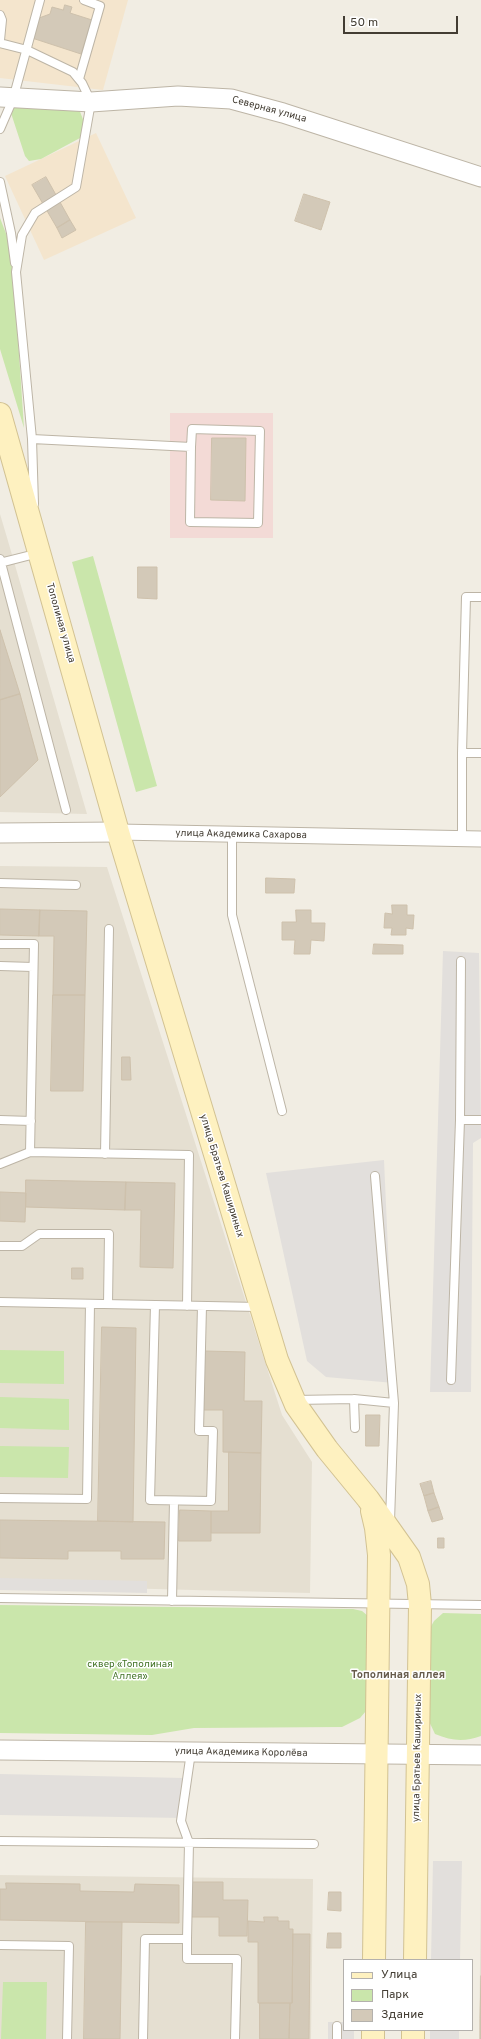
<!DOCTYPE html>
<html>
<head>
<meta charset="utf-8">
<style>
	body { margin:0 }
	#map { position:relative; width:481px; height:2039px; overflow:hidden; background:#f1ede3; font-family:Overpass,sans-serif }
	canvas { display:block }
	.legend { position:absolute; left:343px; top:1959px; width:130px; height:72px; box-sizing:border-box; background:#fff; border:1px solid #b4b1ad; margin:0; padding:5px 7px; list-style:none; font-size:12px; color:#433d33 }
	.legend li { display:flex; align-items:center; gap:8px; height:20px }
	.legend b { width:20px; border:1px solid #b4b1ad }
	.scale { position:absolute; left:343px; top:16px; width:115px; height:18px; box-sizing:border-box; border:2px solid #433d33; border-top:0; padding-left:5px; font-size:12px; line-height:14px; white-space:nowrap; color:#433d33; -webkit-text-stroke:3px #fff; paint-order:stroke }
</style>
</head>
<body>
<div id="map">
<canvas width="481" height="2039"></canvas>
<ul class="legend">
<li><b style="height:5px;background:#fef1c0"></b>Улица</li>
<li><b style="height:11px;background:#cae6ab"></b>Парк</li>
<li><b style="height:11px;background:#d3c9b8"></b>Здание</li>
</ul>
<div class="scale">50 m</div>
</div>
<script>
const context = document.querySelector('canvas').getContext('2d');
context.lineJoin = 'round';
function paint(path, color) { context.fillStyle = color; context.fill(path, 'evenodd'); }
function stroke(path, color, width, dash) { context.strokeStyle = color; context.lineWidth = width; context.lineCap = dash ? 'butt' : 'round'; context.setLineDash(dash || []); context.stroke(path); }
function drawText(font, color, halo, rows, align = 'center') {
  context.font = font + ' Overpass,sans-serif'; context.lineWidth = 3; context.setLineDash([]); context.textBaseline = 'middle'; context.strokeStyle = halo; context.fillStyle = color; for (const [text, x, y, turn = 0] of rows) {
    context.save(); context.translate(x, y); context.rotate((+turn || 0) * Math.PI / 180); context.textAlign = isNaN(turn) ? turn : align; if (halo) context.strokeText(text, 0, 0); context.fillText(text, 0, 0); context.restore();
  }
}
const residential = new Path2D(`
	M0,514L8,541L87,814L0,812Z
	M0,866L107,867L282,1415L312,1462L310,1593L0,1585Z
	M0,1875L313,1879L311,2039H0Z
	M481,1891V2039H479Z`);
const commercial = new Path2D(`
	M0,0H128L103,90L0,78Z
	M96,133L136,218L44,260L5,176Z`);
const medical = new Path2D(`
	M170,413H273V538H170Z`);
const green = new Path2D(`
	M15,104L79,109L84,122L85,133L80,138L41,159L29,161L25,156L10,110Z
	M0,218L12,249L24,428L0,349Z
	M93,556L157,786L136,792L72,562Z
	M0,1350L64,1351V1384L0,1383Z
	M0,1397L69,1399V1430L0,1428Z
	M0,1446L69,1447L68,1478L0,1477Z
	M0,1605L353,1609L362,1611L368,1616L366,1711L360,1718L342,1727L194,1728L152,1735L0,1733Z
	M443,1613L481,1614V1736C464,1742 452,1741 435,1734L427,1717L429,1630L434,1621Z
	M3,1982H47L46,2039H1Z`);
const parking = new Path2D(`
	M443,951L479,953L481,1138L473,1143L471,1392H430Z
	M384,1160L394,1383L326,1377L307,1361L266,1173Z
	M0,1578L147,1581V1593L0,1590Z
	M0,1774L184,1778L183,1818L0,1815Z
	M433,1861H462L460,1960H431Z
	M328,2022H344V2030H354V2039H328Z
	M430,2030H459V2039H430Z`);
const building = new Path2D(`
	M65,5L72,7L70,13L92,20L81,54L32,38L39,18L50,14L52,7L63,10Z
	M46,177L70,220L57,228L32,185Z
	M304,194L330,202L321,230L295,221Z
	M70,220L76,230L62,238L57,228Z
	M212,438H246L245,501L211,500Z
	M138,567H157V599L138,598Z
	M0,630L20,694L0,700Z
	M20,694L38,760L0,797V700Z
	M266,878L295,879L294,893H266Z
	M392,905H407V915H414L413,929L406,928V935H391L392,928H384L385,913L392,914Z
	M0,909L40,910L39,936L0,935Z
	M40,910L87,911L85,995H53L54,936H39Z
	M296,910H311V923H325L324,941L311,940L310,954H294L295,940H282V922H296Z
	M374,944L403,945V954H373Z
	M53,995H85L83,1091H51Z
	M122,1057H130L131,1080H122Z
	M26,1180L126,1182L125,1210L26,1207Z
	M126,1182L175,1183L173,1268L140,1267L141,1210H125Z
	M0,1192L26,1193L25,1222L0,1221Z
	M72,1268H83V1279H72Z
	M102,1327L136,1328L133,1522L98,1521Z
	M205,1351L245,1352L244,1401H262L261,1453L223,1452V1410H204Z
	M366,1415H380L379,1446H366Z
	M229,1452L261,1453L260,1533H211V1511H228Z
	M431,1481L434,1493L424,1496L420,1484Z
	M434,1493L439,1507L428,1511L424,1496Z
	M439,1507L443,1519L432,1522L428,1511Z
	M180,1510L211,1511V1541H179Z
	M0,1520L165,1522L164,1559H121V1551H68V1559L0,1558Z
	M438,1538H444V1548H438Z
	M192,1882H223V1900H248L247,1936H219V1917H192Z
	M6,1883L80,1884V1891L134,1892L135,1884L179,1885V1923L0,1920V1889H6Z
	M329,1892H341V1911L328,1910Z
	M264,1917H278V1921H289V1929H293L292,2003H258V1942H248V1921L264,1922Z
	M86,1922H122L120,2039H84Z
	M328,1933H341V1948H327Z
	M293,1934H310L309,2039H289L290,2003H292Z
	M481,1976V2039H480V2019Z
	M260,2003H290L289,2039H260Z`);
const service = new Path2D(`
	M0,15L2,20L0,40
	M0,43L27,50L73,72L82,83L91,102L76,187L35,213L22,235L16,272L32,439L34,504
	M79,79L100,6L84,0
	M0,129L13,99L40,0
	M0,182L11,233L15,263
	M32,439L191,447L190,522L258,523L260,431L192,429L191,447
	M0,559L66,810
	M0,563L39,553
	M462,753L466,597H481
	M232,835V915L282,1111
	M462,839V753H481
	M0,883L76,885
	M0,944H34L30,1152
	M0,966L33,967
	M0,1120L31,1121
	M460,1120H481
	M105,1154L109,929
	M0,1164L30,1152L189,1155L187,1306
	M375,1176L394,1403L390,1521
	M0,1246H22L39,1234H109L108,1304
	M0,1302L259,1307
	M155,1305L150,1500L211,1501L213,1431H199L202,1306
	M451,1380L460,1120L461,961
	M354,1399L355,1428
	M295,1400L354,1399L394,1403
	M0,1498L87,1499L90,1304
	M0,1598L481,1605
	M172,1601L174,1501
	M0,1841L314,1844
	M187,1939L189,1843L181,1821L191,1752
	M0,1945L69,1946L67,2039
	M143,2039L145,1939H187V1959H237L235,2039
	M337,2039V2026`);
const minor = new Path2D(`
	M118,832L481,839`);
const tertiary = new Path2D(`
	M0,97L91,102L178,96L231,99L283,113L481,177
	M0,833L118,832
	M0,1750L481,1755`);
const secondary = new Path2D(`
	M0,414L118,832L277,1360L296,1405L327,1449L368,1499L409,1557L418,1584L420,1605L415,1960
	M372,1511L376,1528L379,1555L374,1960
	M373,2039V2030
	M413,2039V2030`);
const streetNames = [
	["Северная улица",269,110,15],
	["Тополиная улица",60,623,74],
	["улица Академика Сахарова",241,835,1],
	["улица Братьев Кашириных",221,1176,73],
	["улица Академика Королёва",241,1753,1],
	["улица Братьев Кашириных",418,1758,-89]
];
const parkNames = [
	["сквер «Тополиная",130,1665],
	["Аллея»",130,1677]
];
const neighbourhoodNames = [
	["Тополиная аллея",398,1676]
];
paint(residential, '#e5dfd1');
paint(commercial, '#f4e5cd');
paint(medical, '#f3dad6');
paint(green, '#cae6ab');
paint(parking, '#e2dfdc');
paint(building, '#d3c9b8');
stroke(building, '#cec1ac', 1);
stroke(service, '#bdb5a6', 10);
stroke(minor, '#bdb5a6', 17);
stroke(tertiary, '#bdb5a6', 21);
stroke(secondary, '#d2c292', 24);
stroke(service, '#fff', 8);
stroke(minor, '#fff', 15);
stroke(tertiary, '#fff', 19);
stroke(secondary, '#fef1c0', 22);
drawText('10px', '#433d33', '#fff', streetNames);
drawText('10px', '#437427', '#fff', parkNames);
drawText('bold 11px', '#665b4b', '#fff', neighbourhoodNames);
</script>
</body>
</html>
